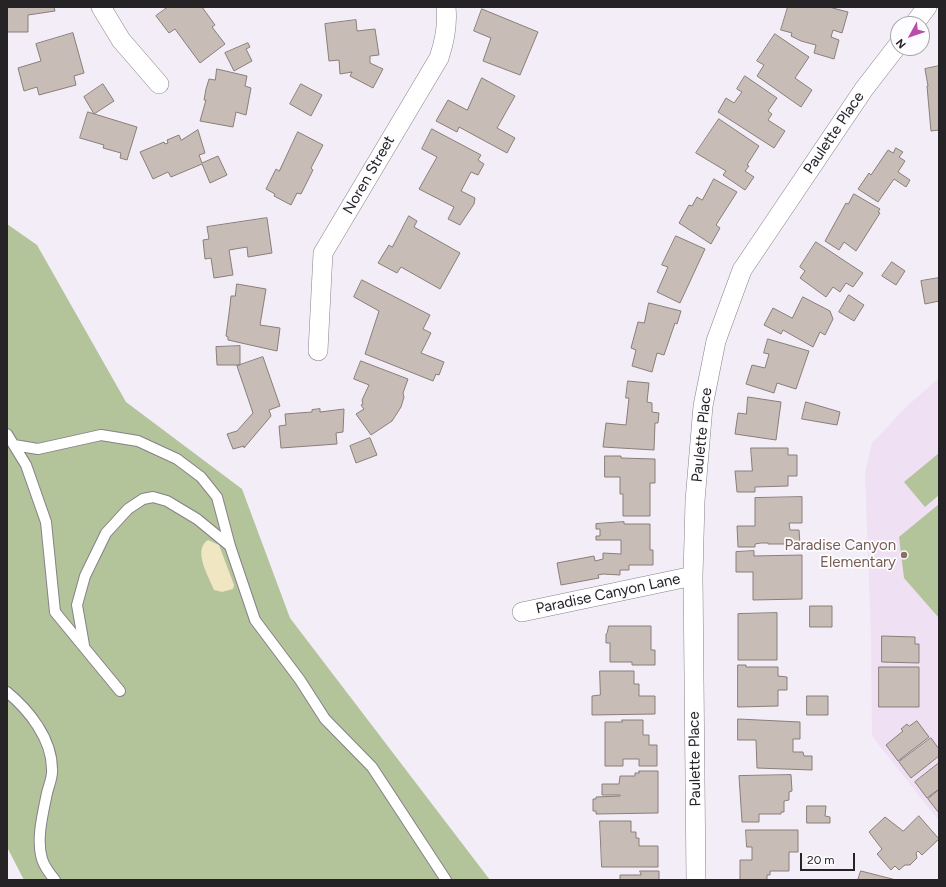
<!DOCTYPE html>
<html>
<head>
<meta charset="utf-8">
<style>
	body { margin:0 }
	#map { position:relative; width:946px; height:887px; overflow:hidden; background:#f3edf7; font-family:Figtree,sans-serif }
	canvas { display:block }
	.frame { position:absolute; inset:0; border:8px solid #262327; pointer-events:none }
	.north { position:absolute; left:890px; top:16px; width:40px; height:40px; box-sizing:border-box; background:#fdfcfe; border:1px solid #a7a5a8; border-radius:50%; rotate:230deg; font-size:11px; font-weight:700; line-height:16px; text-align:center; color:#262327 }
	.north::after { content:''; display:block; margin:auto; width:14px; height:18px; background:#ba4cab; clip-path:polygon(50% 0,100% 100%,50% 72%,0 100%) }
	.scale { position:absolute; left:800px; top:853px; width:55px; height:18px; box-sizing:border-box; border:2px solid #262327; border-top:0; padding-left:5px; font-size:12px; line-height:14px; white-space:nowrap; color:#262327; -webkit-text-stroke:3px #fdfcfe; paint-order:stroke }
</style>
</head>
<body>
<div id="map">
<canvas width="946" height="887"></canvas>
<div class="frame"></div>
<div class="north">N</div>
<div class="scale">20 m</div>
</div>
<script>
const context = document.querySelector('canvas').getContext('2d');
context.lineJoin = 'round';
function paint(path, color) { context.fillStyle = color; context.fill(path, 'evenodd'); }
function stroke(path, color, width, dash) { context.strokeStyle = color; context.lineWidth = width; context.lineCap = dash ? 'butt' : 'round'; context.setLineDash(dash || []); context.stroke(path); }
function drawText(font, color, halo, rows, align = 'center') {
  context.font = font + ' Figtree,sans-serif'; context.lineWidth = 3.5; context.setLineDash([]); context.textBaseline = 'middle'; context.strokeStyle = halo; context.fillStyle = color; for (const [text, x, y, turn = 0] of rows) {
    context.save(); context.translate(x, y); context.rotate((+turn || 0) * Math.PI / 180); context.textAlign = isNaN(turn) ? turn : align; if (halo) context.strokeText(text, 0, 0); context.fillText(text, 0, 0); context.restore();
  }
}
const education = new Path2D(`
	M939,378V821L872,736L871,636L865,473L872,443L906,407Z`);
const green = new Path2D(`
	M7,224L37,245L126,402L242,489L290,618L490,880H24L7,847Z
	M939,453V495L925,507L904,482Z
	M939,504V618L904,578L899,537Z`);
const sand = new Path2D(`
	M208,540L219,545L234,585L233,589L222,592L214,590C209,577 192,550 208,540Z`);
const building = new Path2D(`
	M7,7H54L55,11L28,15V32H7Z
	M168,7H202L215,25L212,27L225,44L200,63L175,29L169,33L156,16Z
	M788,7H829L848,12L842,33L833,30L831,37L839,40L834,59L814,53L816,45L801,41L791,36L792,33L781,30Z
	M482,9L538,32L520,75L483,61L491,38L474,31Z
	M356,20L357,31L375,29L379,55L370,56V63L383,69L373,88L350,76L352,72L340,74L339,60L329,61L325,24Z
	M73,33L84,73L74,76L76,85L39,95L37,87L24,91L18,68L41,61L36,44Z
	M775,34L809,57L795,78L812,90L801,107L757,76L764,65L757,61Z
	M248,43L250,47L246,49L252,61L234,71L225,53Z
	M939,66V130L931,131L927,86H928L925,69Z
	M217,69L247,76L245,86L251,88L246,115L236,112L233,127L200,121L206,100H204L206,89L209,79L215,80Z
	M745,76L777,98L768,111L772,114L768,120L785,131L774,148L718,112L726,98L734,103L742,92L737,89Z
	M482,78L515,96L497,128L515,138L507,153L459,127L457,132L436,121L448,100L467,110Z
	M103,84L114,101L94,114L84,97Z
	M301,84L322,95L311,116L290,104Z
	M88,112L137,127L127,160L120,158L121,153L103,148L104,145L80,138Z
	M719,119L759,146L747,165L749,166L745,171L754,177L745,190L723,175L726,171L696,153Z
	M432,129L481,155L478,160L484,164L478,175L471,172L461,191L475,198L474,204L460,225L448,219L454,207L419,189L437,157L422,149Z
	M198,130L205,153L199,155L202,163L218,156L227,175L210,183L202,164L171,177L168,172L153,179L140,152L164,142L165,144L168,143L167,140L179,135L181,140Z
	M298,132L323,145L311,168L313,170L301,194L297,193L291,205L274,196L275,194L266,189L276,169L279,171Z
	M896,148L903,152L899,157L905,161L898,172L910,180L906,187L894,179L878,202L858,189L869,173L871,175L888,150L893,153Z
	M714,179L737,192L716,225L720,228L711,244L679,223L689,205L692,206L697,197L702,200Z
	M854,194L880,209L878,212L880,213L856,251L844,242L839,250L825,241L846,203L848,204Z
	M409,216L417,221L414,227L460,253L440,289L401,267L397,273L378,263L389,245L392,247Z
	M267,218L272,253L248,257L247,247L229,250L233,275L214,278L211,258L205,259L203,240L209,239L207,227Z
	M676,236L705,249L680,303L657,292L668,267L662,265Z
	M816,242L863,273L853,287L846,283L840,292L833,287L826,297L800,278L805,271L800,267Z
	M892,262L905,271L896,285L882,276Z
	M939,278V301L925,304L921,281Z
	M362,280L430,315L423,329L431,333L421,353L444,362L439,375L436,374L433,381L365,354L379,311L354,297Z
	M237,284L266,289L260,325L280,328L277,351L228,340V337L226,336L230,306L231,296H235Z
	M849,295L864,305L854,321L839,312Z
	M803,297L830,311L833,319L825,335L820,332L813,347L783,330L781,334L764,325L773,308L792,318Z
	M649,303L681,311L677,324L675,323L664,355L657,353L652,372L632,366L636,350L631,348L638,322L644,323Z
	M768,339L809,351L796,389L777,383L774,393L746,384L752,365L765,368L769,354L764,353Z
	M240,346V365H217L216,347Z
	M263,357L280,406L269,410L271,416L244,448V446L233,449L227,434L237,431L253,413L237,366Z
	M361,361L408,379L403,393L404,397L401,407L392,421L371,435L356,414L364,409L361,405L363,404L362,400L369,385L354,379Z
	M628,381L649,383L647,402L652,403V412L659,413L658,423H655L654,450L603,447L606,423L626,425L629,398H626Z
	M748,397L781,402L776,440L735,434L738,413L746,414Z
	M806,402L840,412L837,425L802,419Z
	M320,409V412L344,409L343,432L336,433L337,444L281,448L279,426L286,425L285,414L312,412V410Z
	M370,438L377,455L356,463L350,446Z
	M751,448H788V455H797V476H788V486L755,487V492H737L735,471H752Z
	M605,456H621V458L655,459V483H650V516H623V494H620V477H605Z
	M802,497V523H789L790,530H799L800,544H768V543H761L755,544V547H738L737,526H755V498Z
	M624,522V524H650V550H653V565H629V570H620V575L603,574L598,575L599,578L561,585L557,563L594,556L595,561L603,559V553L621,554V540H596V536H600V529H596V524Z
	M754,551V556L802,555V599L753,600V572H736V552Z
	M810,606H832V627H810Z
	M777,613V660H738V614Z
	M609,626H651V650H655V665H632V662H610V643H606V634L607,633Z
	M882,636L915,637V644H919V663L882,662Z
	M738,665H746V667H778V676L787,677V690H778V706L738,707Z
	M879,667H919V707H879Z
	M600,671H634V684H639V696H655V714L592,715V696L600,695Z
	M807,696H828V715H807Z
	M738,719L800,722V739H793V752H803L804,756H812V770L757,768L756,740H738Z
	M622,720H643V735H649V745H657V766H639V759H623V766H605V722H622Z
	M917,721L929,737L898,761L886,745L903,731L901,729L907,724L909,726Z
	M931,738L939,749V756L911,778L899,762Z
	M939,763V789L927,798L915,782Z
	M639,771H658V813L596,814V811H593V799H596V797L620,796V795H602V784H619L620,776H635V773H639Z
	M791,775L792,791L789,792V800L784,801V812H781V814H759V822H742L739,776Z
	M939,790V813L928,799Z
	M807,806H826L825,816L830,817V823H807Z
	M919,816L939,839L922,855L918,851L916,853L917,858L910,865H905L899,870L895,866L891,870L877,854L882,849L869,832L885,817L903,831Z
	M600,821H631V832H636V838H639V846H658V867H602Z
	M746,830H798V852H789V871H770V875H767V880H740V860H752V847H747Z
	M640,871H659V880H620V875H641Z
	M861,871L896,880H858Z`);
const lane = new Path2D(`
	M7,434L26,465L46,522L55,612L120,691
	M14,445L38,449L101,435L138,441L177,459L201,477L217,497L230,546
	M84,645L77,605L85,576L106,533L128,509L143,499L153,497L167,501L197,519L230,546L255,620L300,680L325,719L372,767L446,880
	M7,692C29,710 52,739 52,769C53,776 49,785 47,793C43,813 36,839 42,859C44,866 50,874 55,880`);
const street = new Path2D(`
	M101,7L121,40L159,84
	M914,24L927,7
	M318,351L323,253L439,58C445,40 448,25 446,7
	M522,612L693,576
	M696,880L693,576L695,501L703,406L716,341L742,270L864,89L898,45`);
const markers = [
	[904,555,4,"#8d6e63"]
];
const streetNames = [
	["Paulette Place",834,133,-56],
	["Noren Street",369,175,-60],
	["Paulette Place",702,435,-84],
	["Paradise Canyon Lane",608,594,-12],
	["Paulette Place",695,759,-91]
];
const educationNames = [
	["Paradise Canyon",896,546],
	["Elementary",896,563]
];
paint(education, '#efe0f3');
paint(green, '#b3c39a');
paint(sand, '#f0e6c1');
paint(building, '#c7bcb6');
stroke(building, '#897e79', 1);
stroke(lane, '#87818a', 12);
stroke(street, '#87818a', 20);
stroke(lane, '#fff', 10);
stroke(street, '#fff', 19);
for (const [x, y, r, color] of markers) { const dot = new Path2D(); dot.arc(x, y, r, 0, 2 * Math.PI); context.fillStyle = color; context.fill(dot); stroke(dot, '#fdfcfe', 1.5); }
drawText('15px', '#262327', '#fdfcfe', streetNames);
drawText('15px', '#785e54', '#fdfcfe', educationNames, 'right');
</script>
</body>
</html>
